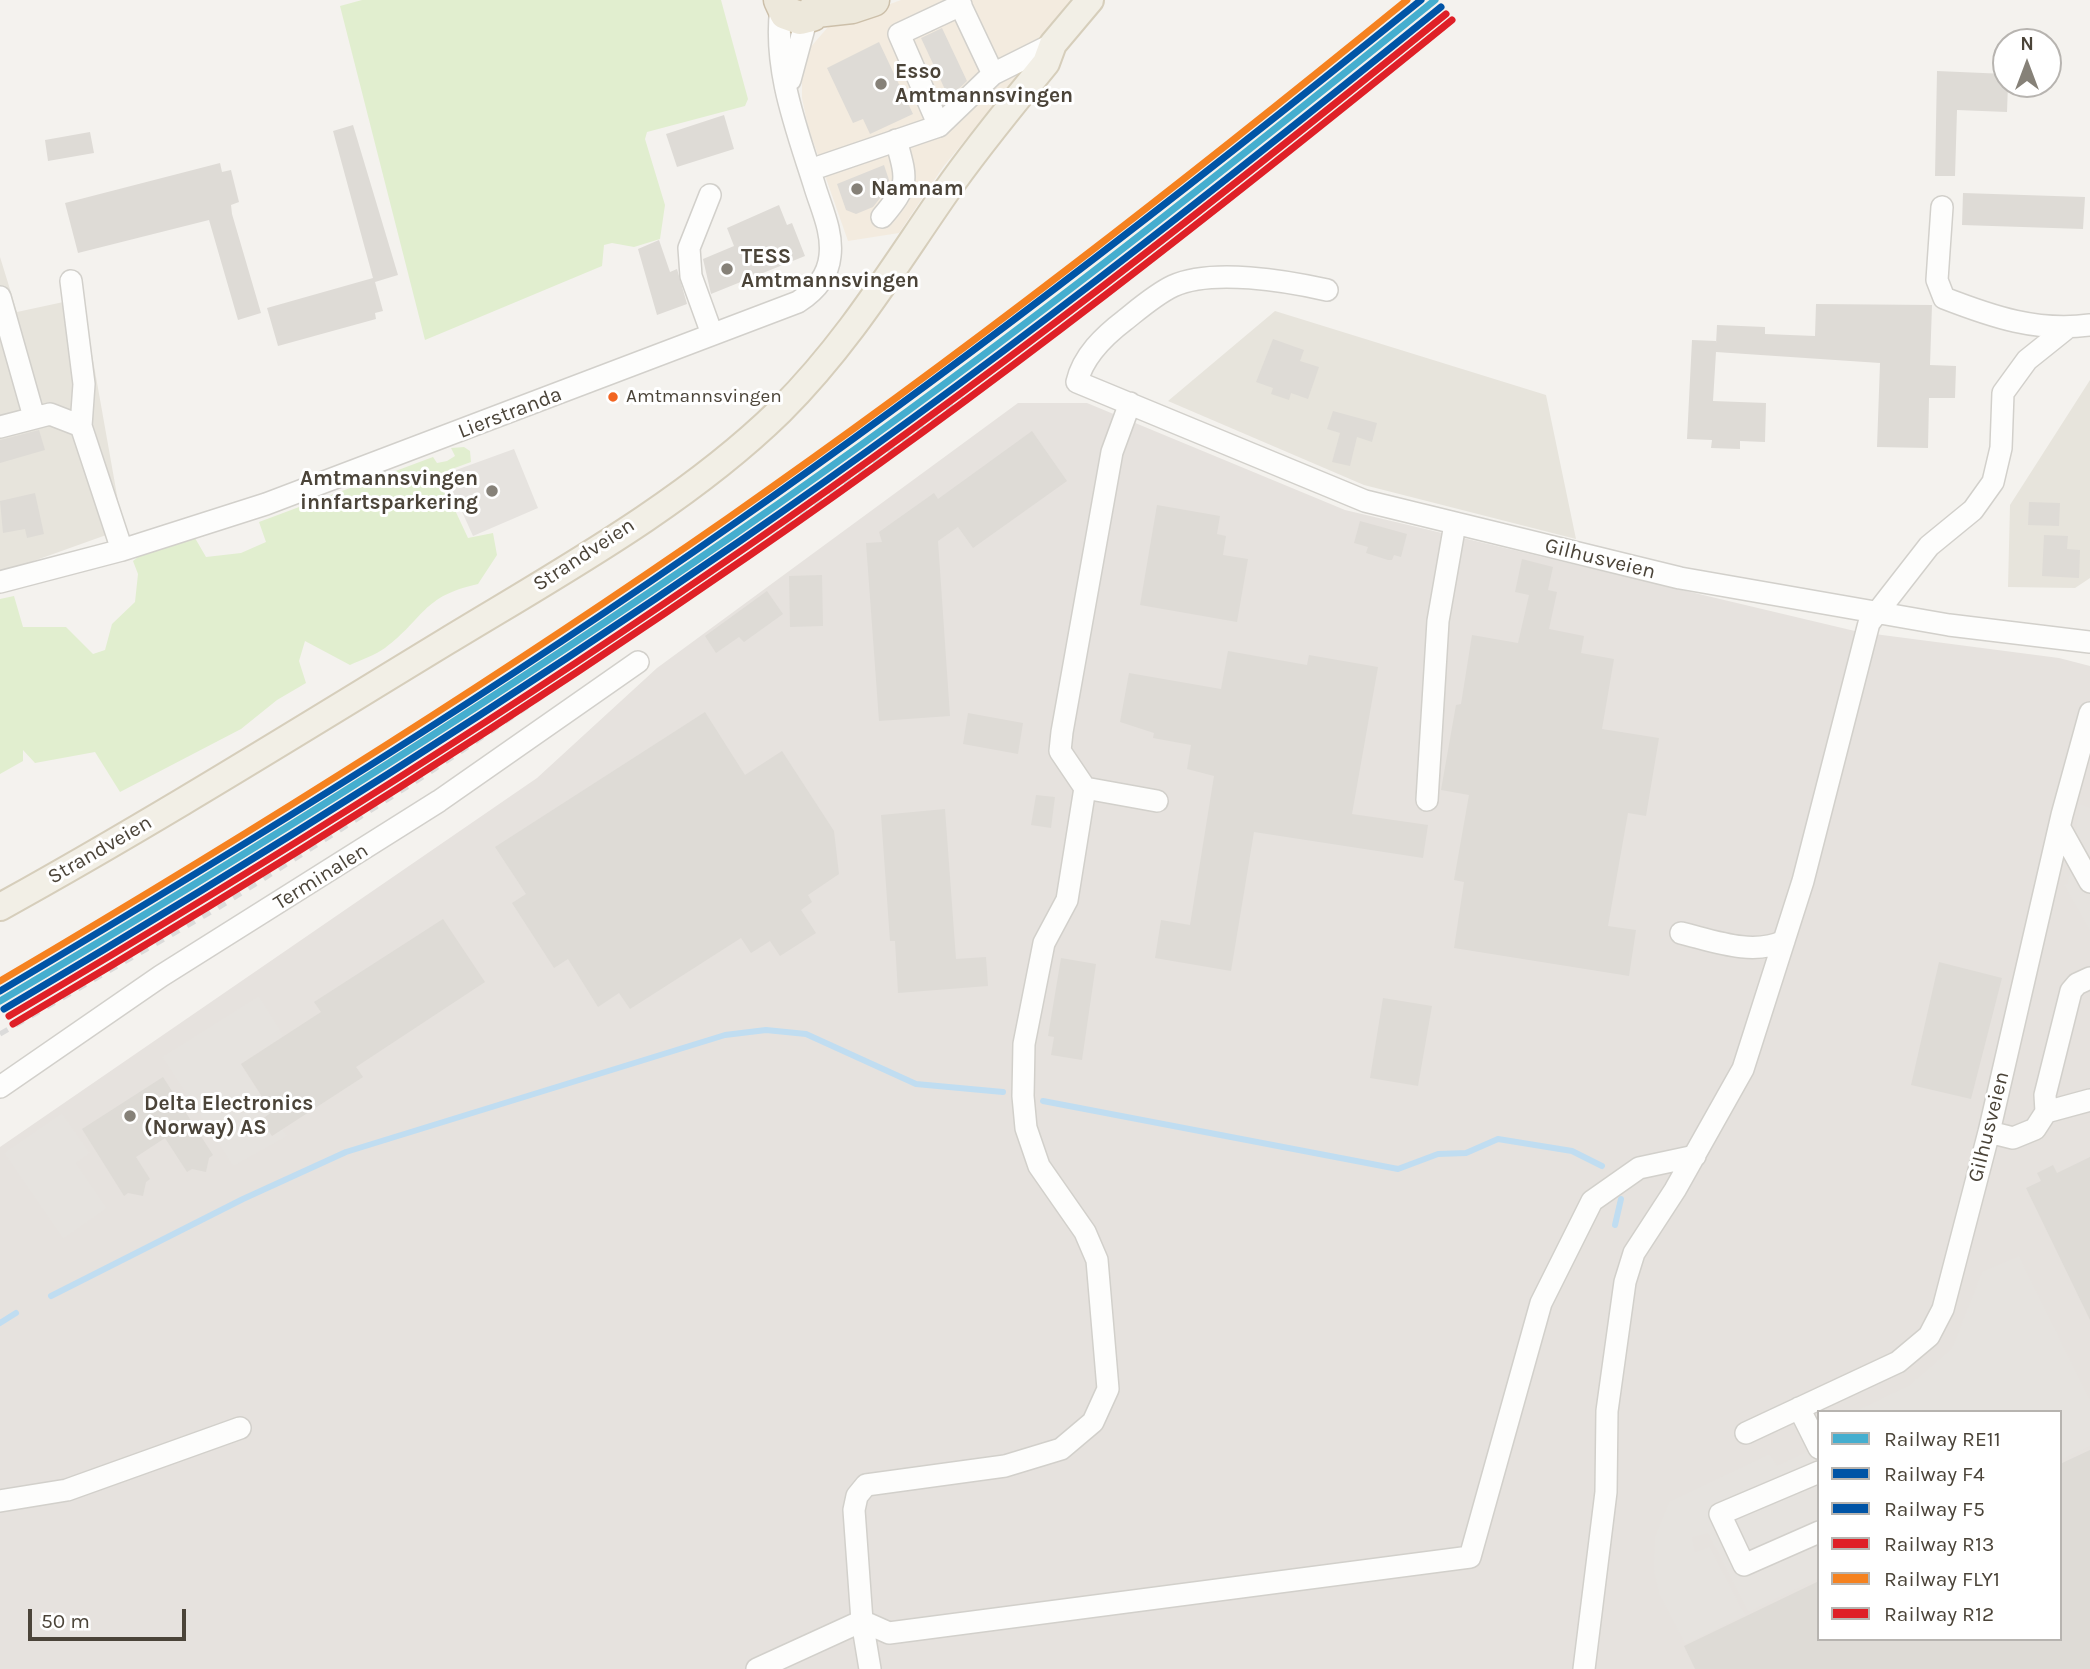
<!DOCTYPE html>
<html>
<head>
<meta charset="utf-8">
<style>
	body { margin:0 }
	#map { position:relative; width:2090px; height:1669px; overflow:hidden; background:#f4f2ee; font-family:Karla,sans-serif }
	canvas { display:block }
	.legend { position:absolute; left:1817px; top:1410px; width:245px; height:231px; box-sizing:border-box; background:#fff; border:2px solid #b7b4b0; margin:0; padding:9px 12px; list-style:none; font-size:21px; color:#4b4439 }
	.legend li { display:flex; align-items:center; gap:14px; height:35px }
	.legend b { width:35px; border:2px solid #b7b4b0 }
	.north { position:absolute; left:1992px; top:28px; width:70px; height:70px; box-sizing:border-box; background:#fff; border:2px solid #b7b4b0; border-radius:50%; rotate:0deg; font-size:19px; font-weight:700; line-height:28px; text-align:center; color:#4b4439 }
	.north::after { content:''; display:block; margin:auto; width:24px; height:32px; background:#868178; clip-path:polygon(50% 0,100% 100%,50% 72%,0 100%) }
	.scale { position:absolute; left:28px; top:1609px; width:158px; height:32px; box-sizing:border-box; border:4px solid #4b4439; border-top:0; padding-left:9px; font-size:21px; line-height:24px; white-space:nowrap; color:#4b4439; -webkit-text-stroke:5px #fff; paint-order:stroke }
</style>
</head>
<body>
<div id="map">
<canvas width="2090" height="1669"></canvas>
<ul class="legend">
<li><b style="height:9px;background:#45aecf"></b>Railway RE11</li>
<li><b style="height:9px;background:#0054a6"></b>Railway F4</li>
<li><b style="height:9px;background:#0054a6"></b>Railway F5</li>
<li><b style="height:9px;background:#df2027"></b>Railway R13</li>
<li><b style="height:9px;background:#f58220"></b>Railway FLY1</li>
<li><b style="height:9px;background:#df2027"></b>Railway R12</li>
</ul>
<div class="north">N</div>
<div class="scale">50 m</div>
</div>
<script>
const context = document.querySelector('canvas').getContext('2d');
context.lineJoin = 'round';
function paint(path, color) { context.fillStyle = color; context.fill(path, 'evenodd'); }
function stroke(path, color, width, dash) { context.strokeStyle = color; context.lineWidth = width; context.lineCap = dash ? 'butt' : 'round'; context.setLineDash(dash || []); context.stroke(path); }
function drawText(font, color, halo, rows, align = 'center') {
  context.font = font + ' Karla,sans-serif'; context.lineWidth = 6; context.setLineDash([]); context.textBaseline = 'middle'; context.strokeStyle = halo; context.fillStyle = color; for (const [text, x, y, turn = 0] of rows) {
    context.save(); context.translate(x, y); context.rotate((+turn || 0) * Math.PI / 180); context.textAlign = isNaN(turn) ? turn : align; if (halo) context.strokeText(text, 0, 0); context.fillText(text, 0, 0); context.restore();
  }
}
const residential = new Path2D(`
	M0,257L17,312L82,298L123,529L0,573Z
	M1275,311L1546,395L1576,539L1364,485L1168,401Z
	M2090,380V578L2075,588L2008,587L2010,505Z`);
const commercial = new Path2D(`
	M901,0H1075L1030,61L943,167L899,233L848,241L808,127L802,98V74L809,49L828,27Z`);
const industrial = new Path2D(`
	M1018,403H1087L1345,510L1859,632L2059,658L2090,666V1669H0V1147L537,778L657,668ZM1819,1412H2060V1639H1819Z`);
const green = new Path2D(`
	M362,0H721L748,99L745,106L647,132L645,139L665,205L660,239L634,247L612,243L604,245L602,266L425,340L340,6Z
	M464,447L470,451L471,462L441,473V488L447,493L468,538L493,533L497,555L478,584C422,596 424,619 385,648C375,655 361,660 350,665L305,641L299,661L306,683L277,700L241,729L120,792L95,752L35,763L23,750V761L0,774V599L14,596L23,627H66L93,654L105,650L112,624L135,602L138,574L133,561C152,545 170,537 195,538L206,557L241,553L266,542L259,522L433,457L437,463L447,461L455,456L451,448Z`);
const parking = new Path2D(`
	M514,449L538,508L473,536L445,474Z
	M2080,804L2090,808V931L2064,885L2068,884Z
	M259,996L284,1036L241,1064L287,1136L233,1166L162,1057Z
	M62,1113L90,1153L76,1163L107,1208L63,1239L4,1153Z
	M2019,1256L2090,1400V1446L2060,1460V1412H1854L1908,1386L1952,1348L1982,1272Z
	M1819,1446V1578L1748,1612L1708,1533L1692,1537L1695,1552L1710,1547L1745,1615L1685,1644L1659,1594L1654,1570L1655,1536L1669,1502L1770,1454L1777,1466Z`);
const stream = new Path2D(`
	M1043,1101L1398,1169L1438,1154L1466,1153L1498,1139L1572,1151L1602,1166
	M1615,1225L1621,1199
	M51,1296L243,1199L346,1152L725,1035L766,1030L806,1034L916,1084L1003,1092
	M0,1323L16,1313`);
const building = new Path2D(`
	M942,28L967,81L949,98L921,38Z
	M879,42L913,114L870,134L863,119L853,123L827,68Z
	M1937,71L2006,74L2008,84L2007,112L1957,110L1955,176H1935Z
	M724,115L734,149L677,167L666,134Z
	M353,125L398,275L375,282L383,311L375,313L376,319L278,346L267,308L373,278L333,131Z
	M90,132L94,153L48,161L45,140Z
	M220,163L222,172L231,170L239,202L231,205L232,214L261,313L238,320L209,220L78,253L65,203Z
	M884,165L890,183L881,186L884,193L873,207L856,214L846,210L837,184Z
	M1963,193L2085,197L2083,229L1962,225Z
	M779,205L787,225L792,223L805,256L711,294L703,259L734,246L727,228Z
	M659,240L670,272L677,269L687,304L657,315L638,249Z
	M1816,304L1932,305L1930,365L1956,366L1955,398H1929L1928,448L1877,447L1880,363L1716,352L1713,401L1766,403L1765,442L1740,441V449L1711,448L1712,440L1687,439L1692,340L1716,341V344L1717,325L1765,327V334L1815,336Z
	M1273,339L1304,350L1300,361L1319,367L1308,399L1291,393L1289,400L1271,394L1273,388L1256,382Z
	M1333,411L1377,423L1372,442L1357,437L1350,466L1332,462L1340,433L1327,429Z
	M39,430L45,450L0,463V440Z
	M1032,431L1067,481L973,548L958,527L938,541L950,716L879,721L866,543L882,542L879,532L934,493L938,499Z
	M35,493L44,534L27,538L25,529L3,533L0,501Z
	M2029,502L2060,503L2059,526L2028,525Z
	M1157,505L1220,516L1217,534L1226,536L1223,555L1248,559L1237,622L1140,605Z
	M1360,521L1407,534L1401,557L1394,555L1392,560H1388L1366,553L1368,547L1354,543Z
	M2044,535L2068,536L2067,549L2080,550L2079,578L2042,576Z
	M1522,559L1553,567L1548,590L1557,592L1549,629L1584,636L1581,653L1614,659L1602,729L1659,738L1646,816L1628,813L1608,926L1636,930L1629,976L1454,948L1464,882L1454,880L1469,795L1441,790L1456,705L1461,704L1472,635L1518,643L1529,595L1515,592Z
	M822,575L823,626L790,627L789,576Z
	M767,591L783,614L744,642L739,637L716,653L705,636Z
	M1228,651L1307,665L1309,655L1378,667L1352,814L1428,825L1423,858L1254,832L1231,971L1155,958L1161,920L1190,925L1214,776L1187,769L1191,745L1153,738L1154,733L1120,722L1129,673L1221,689Z
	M705,712L745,775L782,751L834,831L839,874L808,895L812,902L801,910L816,933L780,956L770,941L751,953L741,938L630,1009L619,993L598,1007L568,959L554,968L512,903L526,894L495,847Z
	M968,713L1023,723L1018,754L963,744Z
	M1036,795L1055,797L1051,828L1031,825Z
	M945,809L956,959L986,957L988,986L898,993L895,941H890L881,815Z
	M443,919L485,982L356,1067L363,1077L272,1136L261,1120L272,1112L241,1064L321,1012L314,1002Z
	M1061,958L1096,964L1082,1060L1051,1055L1054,1037L1048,1036Z
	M1939,962L2002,978L1971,1099L1911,1085Z
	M1383,998L1432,1006L1418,1086L1370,1078Z
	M163,1077L213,1155L209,1158L206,1172L192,1169L187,1172L165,1138L136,1157L150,1179L146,1182L143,1196L128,1193L124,1196L82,1129Z
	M2090,1157V1320L2026,1188L2041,1181L2037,1173L2053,1165L2057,1173Z
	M2090,1450V1669H1695L1684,1646L1819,1581V1639H2060V1464Z`);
const minor = new Path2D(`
	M958,0L993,74
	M790,80L807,17
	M939,126L993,74L1053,44
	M810,170L939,126L899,34L961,5
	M710,195L689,248L691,276L712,334
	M1942,207L1937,280L1944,298C1993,317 2037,332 2090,325
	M882,217C910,184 907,180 896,140
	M71,281L84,384L81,426
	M1327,290C1287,281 1212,268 1173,286C1156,294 1140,308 1125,320C1104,336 1083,356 1077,382L1365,501L1680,578L1949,625L2090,642
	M0,297L34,417
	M1130,403L1112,452L1062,732L1060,751L1085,788L1157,801
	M0,427L50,414L81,426L122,550
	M0,582L122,550L266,504L798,302C815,291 828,277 830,256C833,231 821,208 814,184C796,127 773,68 781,7
	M1427,800L1438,621L1455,524
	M2060,828L2090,882
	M1681,933C1714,941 1752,956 1784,941
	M0,1087L161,976L439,801L638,662
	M2046,1112L2090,1100
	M1989,1132L2013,1138L2035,1129L2046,1112L2045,1095L2071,991L2077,984L2090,978
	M1799,1408L1819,1448
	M1746,1433L1898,1362L1929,1336L1943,1309L1989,1132L2062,815L2090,713
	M1819,1472L1720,1514L1744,1565L1819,1532
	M0,1501L67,1490L240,1428
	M757,1669L862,1621L889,1633L1470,1557L1541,1303L1592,1201L1639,1168L1695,1156
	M870,1669L862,1621L854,1510L857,1496L866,1485L1005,1466L1061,1449L1093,1422L1108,1389L1097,1260L1085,1232L1039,1166L1026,1128L1023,1096L1024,1044L1044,943L1067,900L1085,788
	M1584,1669L1606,1492L1607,1411L1625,1282L1634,1253L1675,1190L1743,1069L1803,881L1869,623L1929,546L1973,510L1993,482L2001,448L2003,393L2027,360L2067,328`);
const major = new Path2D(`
	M0,907C152,823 299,731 447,641C559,573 686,503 780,411C848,343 891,271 945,193C976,148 1011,106 1046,63L1053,44L1090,0`);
const highway = new Path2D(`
	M780,0L786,13L800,18L812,15L820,0
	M816,11L852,7L873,0`);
const rail = new Path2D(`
	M0,1034L218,908L429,773L697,592L964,399`);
const rail1 = new Path2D(`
	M0,1001C251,853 496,699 735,534C977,367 1207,185 1435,0`);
const rail2 = new Path2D(`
	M4,1009C255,861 501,706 740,541C982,374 1213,192 1441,7`);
const rail3 = new Path2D(`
	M0,991C250,843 497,690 735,523C971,358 1198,181 1421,0`);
const rail4 = new Path2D(`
	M9,1016C260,868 506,714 745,548C987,381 1218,199 1446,14`);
const rail5 = new Path2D(`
	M0,981C248,835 492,682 728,518C962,355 1186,180 1407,0`);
const rail6 = new Path2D(`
	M13,1024C264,876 510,721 750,555C992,388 1223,206 1452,20`);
const markers = [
	[881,84,7,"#868178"],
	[857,189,7,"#868178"],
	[727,269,7,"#868178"],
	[613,397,6,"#f26522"],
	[492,491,7,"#868178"],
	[130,1116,7,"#868178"]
];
const busNames = [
	["Amtmannsvingen",626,397]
];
const poiNames = [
	["Esso",895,72],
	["Amtmannsvingen",895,96],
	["Namnam",871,189],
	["TESS",741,257],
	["Amtmannsvingen",741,281],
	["Amtmannsvingen",478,479,"right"],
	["innfartsparkering",478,503,"right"],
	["Delta Electronics",144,1104],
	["(Norway) AS",144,1128]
];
const streetNames = [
	["Lierstranda",510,413,-21],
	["Strandveien",584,555,-33],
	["Gilhusveien",1600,559,14],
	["Strandveien",100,850,-30],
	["Terminalen",321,877,-32],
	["Gilhusveien",1989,1127,-76]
];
paint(residential, '#e7e4dc');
paint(commercial, '#f3ebdf');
paint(industrial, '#e6e2de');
paint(green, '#e1eecf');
paint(parking, '#e6e3df');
stroke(stream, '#c0ddf1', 6);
paint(building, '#dedbd6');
stroke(minor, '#d2d0cb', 24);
stroke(major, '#d6cebb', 30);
stroke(highway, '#ccbfa9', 35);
stroke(minor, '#fdfdfc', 21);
stroke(major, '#f2efe6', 26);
stroke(highway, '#ede8db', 32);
stroke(rail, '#dbdbda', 5, [9, 9]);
stroke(rail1, '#45aecf', 7);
stroke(rail2, '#0054a6', 7);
stroke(rail3, '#0054a6', 7);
stroke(rail4, '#df2027', 7);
stroke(rail5, '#f58220', 7);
stroke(rail6, '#df2027', 7);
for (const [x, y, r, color] of markers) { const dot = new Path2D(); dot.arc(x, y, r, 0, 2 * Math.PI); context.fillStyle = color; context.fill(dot); stroke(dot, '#fff', 2.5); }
drawText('19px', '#4b4439', '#fff', busNames, 'left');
drawText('bold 21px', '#4b4439', '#fff', poiNames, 'left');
drawText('21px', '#4b4439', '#fff', streetNames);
</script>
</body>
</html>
